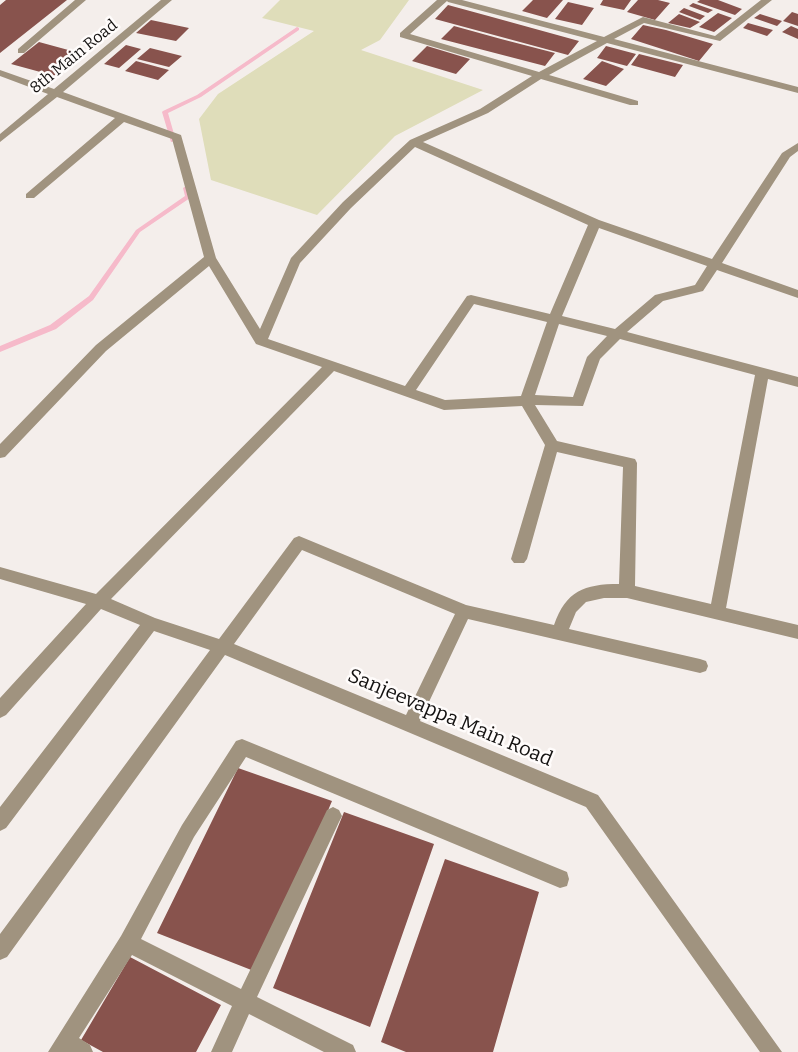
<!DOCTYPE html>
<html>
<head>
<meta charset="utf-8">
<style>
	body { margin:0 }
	canvas { display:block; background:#f4eeeb }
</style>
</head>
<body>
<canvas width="798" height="1052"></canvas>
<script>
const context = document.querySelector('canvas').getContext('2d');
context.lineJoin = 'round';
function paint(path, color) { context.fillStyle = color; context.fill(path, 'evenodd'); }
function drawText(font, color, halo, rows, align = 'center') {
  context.font = font + ' Bitter,serif'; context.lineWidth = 5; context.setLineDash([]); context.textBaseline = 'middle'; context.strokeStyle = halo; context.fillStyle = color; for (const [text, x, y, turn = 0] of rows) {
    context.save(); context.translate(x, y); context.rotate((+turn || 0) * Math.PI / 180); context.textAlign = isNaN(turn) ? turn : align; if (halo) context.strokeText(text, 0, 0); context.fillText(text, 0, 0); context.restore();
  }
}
const green = new Path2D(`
	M280,0H409L380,40L361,50L483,90L395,136L317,215L211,180L199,119L218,94L314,31L262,18Z`);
const stream = new Path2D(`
	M297,27L299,28V30L201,97L168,113L176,141L171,142L162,112L163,111L197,95Z
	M186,186L189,188L191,197L190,198L140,232L93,300L56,329L0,352V346L50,325L89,296L136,230L185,196L183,188Z`);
const building = new Path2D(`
	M6,0H67L0,53V5Z
	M533,0H563L547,18L522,11Z
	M603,0H631L624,10L600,5Z
	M638,0H658L670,3L655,20L627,12Z
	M700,0H718L742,9L735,15L697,2Z
	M568,2L594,8L582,25L555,19Z
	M693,3L713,10L708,13L689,6Z
	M448,5L492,17L579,41L568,55L435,19Z
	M684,8L705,16L700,20L679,12Z
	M792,12L798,14V26L783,21Z
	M718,13L732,18L714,32L699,27Z
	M679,14L700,22L690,28L668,23Z
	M760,14L782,21L777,26L754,18Z
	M151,20L189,28L176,41L136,33Z
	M748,23L773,30L767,36L743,28Z
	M643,25L666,30L713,44L699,61L631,39Z
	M454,26L501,39L555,53L545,66L441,39Z
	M791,26L798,29V39L782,32Z
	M39,42L83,54L55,76L11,64Z
	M126,45L141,49L119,68L104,64Z
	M427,46L470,59L456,74L412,61Z
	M606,46L636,54L627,66L597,58Z
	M150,48L182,56L169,67L137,59Z
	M639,54L683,65L675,77L631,65Z
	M136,61L169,70L158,80L125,71Z
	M602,61L624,69L606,86L583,79Z
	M238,768L332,801L259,973L157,933Z
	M344,812L434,844L370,1027L273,988Z
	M445,859L539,892L493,1052H406L381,1042Z
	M130,957L221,1005L196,1052H103L81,1040Z`);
const minor = new Path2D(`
	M75,0H86L24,53H18V49Z
	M161,0H172L63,92L181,135L216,258L260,329L291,258L343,202L410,140L480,109L532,76L400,37V33L437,0H462L604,37L643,17L715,36L761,0H772L720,41L644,23L614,39L798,87V93L607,43L549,75L638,101V105H630L541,79L488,113L423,142L599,220L712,259L782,153L798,143V151L790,157L722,263L798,290V298L717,270L703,291L663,301L627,332L798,377V387L768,379L726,608L798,625V639L627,598H604L586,602L576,612L569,629L700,659L706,661L708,666L706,671L700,673L468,619L420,721L598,795L782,1052H760L586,807L225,655L7,957L0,960V934L210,650L154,631L6,828L0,831V807L140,625L101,609L6,715L0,718V698L86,604L0,579V567L96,594L322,367L256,344L209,266L106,351L5,457L0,458V444L96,345L204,257L172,139L124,122L34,198H26V194L115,118L57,97L0,142V134L48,94L0,76V70L54,89ZM447,1L448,2L597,41L539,72L410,34ZM415,147L588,225L550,314L471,295L467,296L405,386L268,339L300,263L351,208ZM599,228L707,266L695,285L655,295L615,329L562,316ZM474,304L547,322L521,396L445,400L416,390ZM559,324L607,336L587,357L573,397L535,395ZM620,339L755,375L711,604L635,586L637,463L635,459L557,441L535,405L583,406L600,359ZM334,371L444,410L522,406L545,445L511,559L514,563H524L527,559L557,452L623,467L619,584C584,584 566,591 554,625L466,605L299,536L294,538L219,639L155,618L111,599ZM302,550L455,614L406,715L234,644Z
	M242,739L567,872L569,879L567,886L560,888L246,757L194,837L141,939L241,989L327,810L333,807L339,810L342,816L339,822L257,997L353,1045L356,1052H324L249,1014L232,1052H211L232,1006L132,955L79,1038L90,1045L93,1052H48L121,936L182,825L236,741Z`);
const farStreetnames = [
	["8th Main Road",74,57,-39]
];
const streetNames = [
	["Sanjeevappa Main Road",450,718,23]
];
paint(green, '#dfddba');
paint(stream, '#f6baca');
paint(building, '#88534d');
paint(minor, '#a0937f');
drawText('16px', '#131110', '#fffcfb', farStreetnames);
drawText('20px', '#131110', '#fffcfb', streetNames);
</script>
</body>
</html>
